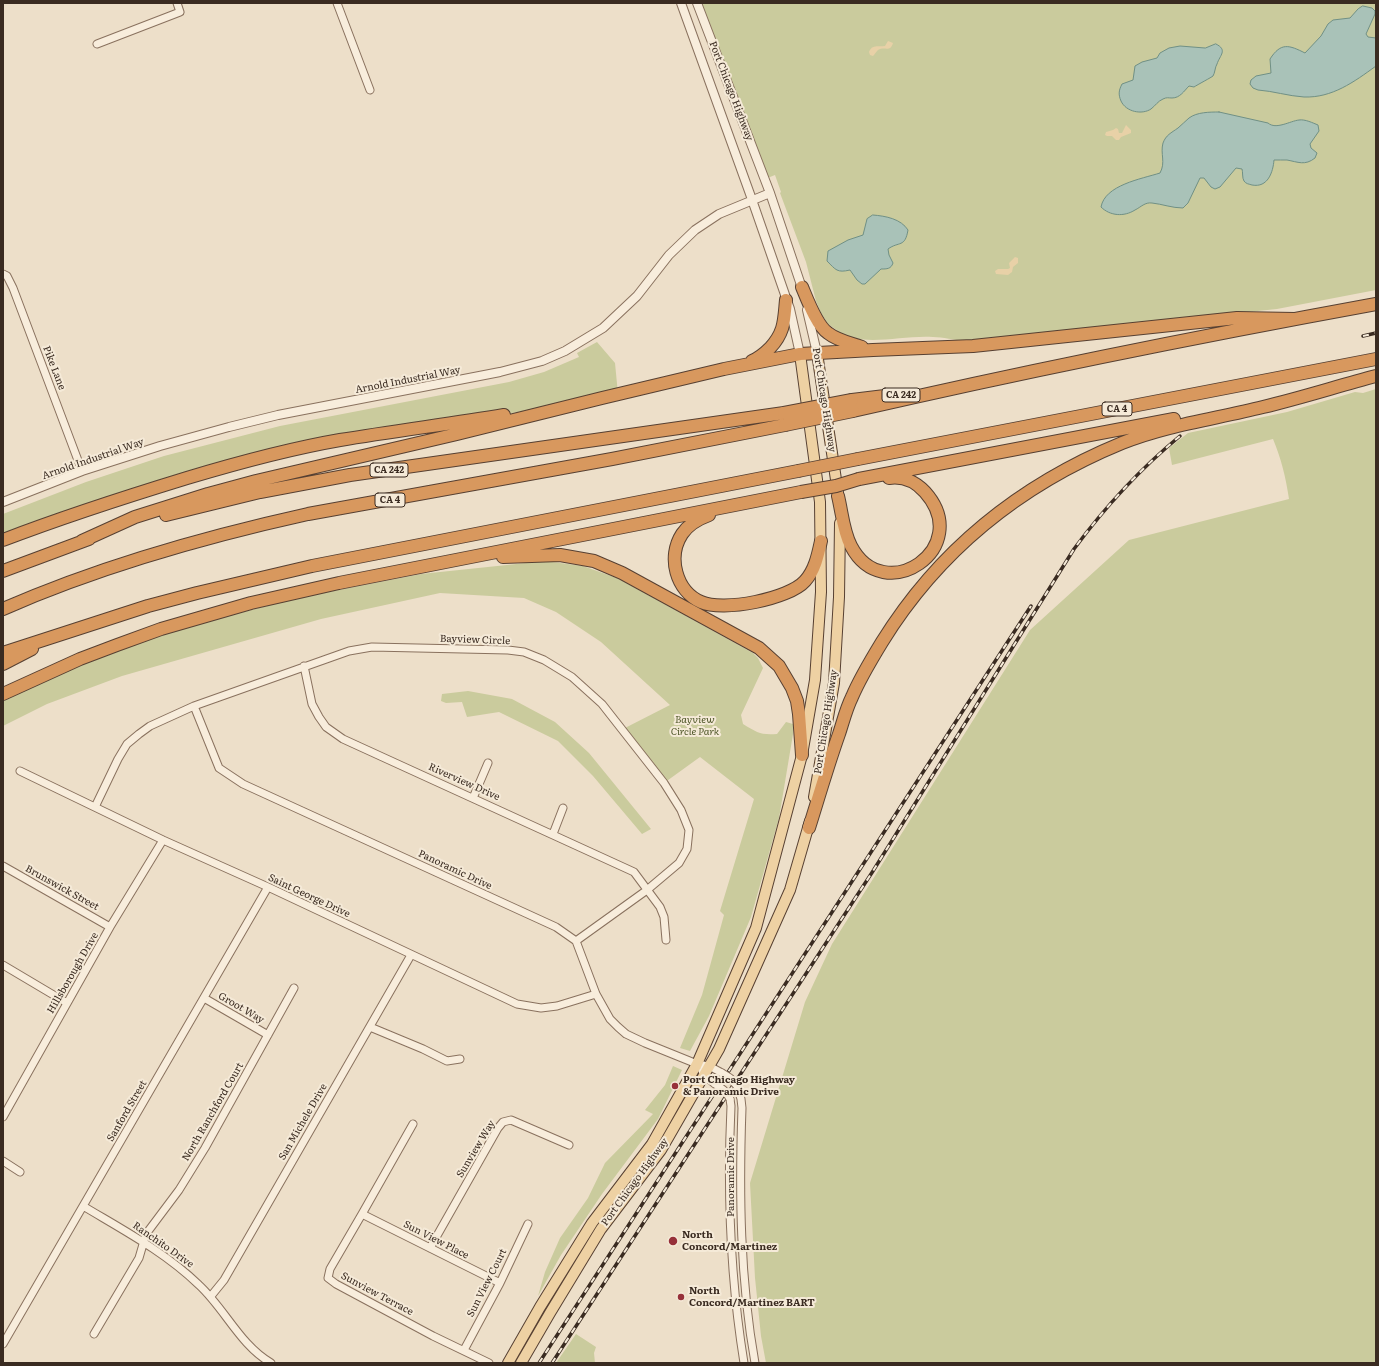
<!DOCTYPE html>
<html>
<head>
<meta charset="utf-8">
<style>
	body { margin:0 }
	#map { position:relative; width:1379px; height:1366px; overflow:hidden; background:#eddfc9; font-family:Literata,serif }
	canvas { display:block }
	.frame { position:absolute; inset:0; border:4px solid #3a2b21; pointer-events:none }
</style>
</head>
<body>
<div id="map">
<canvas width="1379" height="1366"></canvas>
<div class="frame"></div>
</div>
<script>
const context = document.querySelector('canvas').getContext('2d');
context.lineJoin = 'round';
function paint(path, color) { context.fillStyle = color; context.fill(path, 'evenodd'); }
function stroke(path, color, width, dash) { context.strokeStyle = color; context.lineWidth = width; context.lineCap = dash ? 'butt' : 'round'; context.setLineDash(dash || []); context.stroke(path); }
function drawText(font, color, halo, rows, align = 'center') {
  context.font = font + ' Literata,serif'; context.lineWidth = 4; context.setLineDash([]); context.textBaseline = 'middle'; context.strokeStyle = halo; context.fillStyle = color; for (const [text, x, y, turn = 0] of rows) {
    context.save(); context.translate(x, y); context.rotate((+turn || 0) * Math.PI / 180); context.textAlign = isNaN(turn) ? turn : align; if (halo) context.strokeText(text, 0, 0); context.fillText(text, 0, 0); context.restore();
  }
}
const green = new Path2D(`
	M697,3H1376V290L1277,309L964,341C954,340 943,337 933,337C902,335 866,347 837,333L838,331L828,324L821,313L816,301L806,262L780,193L781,192L775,175L765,179Z
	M597,342L615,363L618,394L440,426L311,446L3,540V514L86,482L164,456L280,426L509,382L544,372L579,357L577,353Z
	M1376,389V1363H766L761,1336L755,1278L750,1183L805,1002L832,944L1030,630L1129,540L1289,499C1286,478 1281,458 1273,439L1172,465L1169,448L1188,433L1287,412L1355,392L1363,393Z
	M545,561L583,566L617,578L753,653L758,658L763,668L741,715L743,724C758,733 760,735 777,734L786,722L793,724V734L779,818L751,917L709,1016L690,1051L680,1048L702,995L724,915L720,911L754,799L700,757L664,783L623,729L670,705L601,642L556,612L524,598L440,593L321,619L122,676L47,704L3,726V701L76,666L173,630L302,597L421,574Z
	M468,691L512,699L555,722L589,753L651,829L642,834L593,776L558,741L499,712L467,717L462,702L446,703L441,701L442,694Z
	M673,1066L682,1070L658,1119L602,1194L561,1255L538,1296L545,1272L560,1238L588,1198L605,1163L653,1114L645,1110L665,1085Z
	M576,1334L596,1347L594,1353L595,1363H556Z`);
const sand = new Path2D(`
	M888,41L893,43C890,53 885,46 878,50C876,52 875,54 873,56L870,55L869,52C872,44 878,47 885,46Z
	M1126,125L1131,130V133L1121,137L1119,140H1116L1112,136H1107L1105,135L1106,132L1113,130L1116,128L1118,129L1119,133H1122Z
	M1015,257L1018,258V263L1013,267L1012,272L1008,275L996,274L995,271L998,269H1008L1010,268L1009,263Z`);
const water = new Path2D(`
	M1363,6L1372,8L1375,11V14L1366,34L1368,37L1376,38V66C1354,82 1332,98 1304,97C1288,96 1273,91 1258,90L1253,88L1250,84L1251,80L1256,76L1271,73L1270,59C1281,42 1289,45 1305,53L1321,36L1328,24L1333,20L1350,18L1358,9Z
	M1216,44C1228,50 1220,55 1217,64C1215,67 1215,73 1213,76C1212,77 1197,85 1194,87L1189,86C1184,91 1180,98 1172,98C1168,98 1167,97 1163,99C1158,101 1155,106 1151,109C1142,115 1126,112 1121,101C1118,94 1119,90 1122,84L1133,80L1135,66L1142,62L1157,58L1160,53L1169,48L1180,46L1205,48Z
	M1219,112L1268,123C1276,130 1290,121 1299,120C1305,119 1313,123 1318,125L1319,131L1310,144L1311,148L1317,153L1315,158C1305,166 1298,162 1287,160C1283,160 1278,160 1274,160C1273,172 1268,188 1252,185C1249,184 1246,184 1244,181C1242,178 1243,172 1242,169L1236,168L1220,187L1215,189L1211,187L1204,178H1200L1188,203L1183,208C1172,208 1162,204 1152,203C1145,202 1141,207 1135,210C1124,217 1110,216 1101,207C1105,185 1141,179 1160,173C1166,162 1160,154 1163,143C1166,135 1171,133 1178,128C1182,125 1185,121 1189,118C1197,112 1210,112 1219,112Z
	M873,215C886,216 901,219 908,230C905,248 899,241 888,249L889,255L893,263C891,269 887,269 881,269L865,284H862L857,280L850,270C837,273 836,270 827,261L828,251L848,240L863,235L867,219Z`);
const minor = new Path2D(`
	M337,3L370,90
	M97,44L180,12L177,3
	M3,274L7,276L13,288L82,471
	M304,666L312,704L319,717L326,727L343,739L634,872L660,907L664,917L666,940
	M194,706L219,768L243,784L556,927L576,941L596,994L610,1019L618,1027L626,1034L645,1043L697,1064L709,1066L722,1073
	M20,771L163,840L268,887L517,1004L541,1008L557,1006L596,994
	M473,798L488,763
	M95,807L118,759L127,744L139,734L150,726L194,706L349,651L372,647L508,650L524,652L544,660L572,677L602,704L664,783L681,810L689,830L687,849L679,863L647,890L576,941
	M553,834L563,808
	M3,866L110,927
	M3,965L67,1003
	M204,998L268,1035
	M370,1027L423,1049L447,1061L460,1059
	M702,1071L704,1075L715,1084
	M737,1086L741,1099L742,1108C739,1193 740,1279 755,1363
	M730,1099L731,1106C727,1193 730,1277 744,1363
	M3,1117L110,927L163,840
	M413,1124L362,1214L330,1269L328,1278L336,1284L433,1336L489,1363
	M3,1161L20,1172
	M83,1206C123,1230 165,1252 199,1285C225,1309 240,1345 271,1363
	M362,1214L500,1283
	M430,1248L498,1128L503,1122L511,1120L569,1145
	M211,1296L224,1280L411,955
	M94,1334L139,1258L146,1234L179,1190L205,1148L294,988
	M3,1344L268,887
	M464,1350L500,1283L528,1224`);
const tertiary = new Path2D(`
	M681,3L750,194L790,309L800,354
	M697,3L770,193L803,291
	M807,310L817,353
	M3,502L82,471L160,446L229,427L278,415L500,372L542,361L565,351L603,328L637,296L669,255L695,230L719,214L770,193`);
const primary = new Path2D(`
	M817,353L838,493
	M814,797L834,683L839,597L840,523
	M508,1363L540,1307L592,1223L652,1144L697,1064L756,928L802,755L815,680L821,592L820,502L800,354
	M521,1363L550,1313L601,1229L661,1150L719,1049L790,890L810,821`);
const motorway = new Path2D(`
	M802,287C807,299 817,326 828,333C838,341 851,343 862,347
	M752,361C759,358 765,353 770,348C785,332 784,320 786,300
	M852,400L893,395
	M853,411C1026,371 1201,336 1376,304
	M858,459L1376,359
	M859,479L1174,419
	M838,496C842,512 843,531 851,546C884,609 975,548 925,492C916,482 903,476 889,478
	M166,515L260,492L350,475L784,413
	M709,515C698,519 688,525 682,534C667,557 676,591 701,602C723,612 789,599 805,581C815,570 818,555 821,541
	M3,540C63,517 125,497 187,478C237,463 288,449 340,440C394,431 449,424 504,415
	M82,541L135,517L208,494L256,481L457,434L602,398L724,369L800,354L873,350L973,346L1237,318L1295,319
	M503,557L560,555L594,561L622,573L759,648L779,666L792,688L797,701L799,714L802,755
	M3,571L89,539
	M3,609C101,566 204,537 308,514L612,459L785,425
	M3,653L148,606L197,593L312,566L798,471
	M3,664L32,649
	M3,694L80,659L117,645L161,629L251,603L339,583L801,492
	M809,828C819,796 828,765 839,734C843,722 846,709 852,697C860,678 871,660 882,642C939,550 1022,484 1122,443C1167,425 1215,419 1263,407C1301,398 1338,386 1376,376`);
const rail = new Path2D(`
	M1363,336L1376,333
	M539,1363L1031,606
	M552,1363L873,871L1074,549C1105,507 1140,469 1180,436`);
const minorBridge = new Path2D(`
	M722,1073L730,1078L737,1086
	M715,1084C722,1088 726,1091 730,1099`);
const motorwayBridge = new Path2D(`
	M784,413L852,400
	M785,425L853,411
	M798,471L858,459
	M801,492L836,486L859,479`);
const markers = [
	[675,1086,4,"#963039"],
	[673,1241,5,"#963039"],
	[681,1297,4,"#963039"]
];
const shields = [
	[901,395,38],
	[1117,409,30],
	[389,470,38],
	[390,500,30]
];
const shieldNames = [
	["CA 242",901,395],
	["CA 4",1117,409],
	["CA 242",389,470],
	["CA 4",390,500]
];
const streetNames = [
	["Port Chicago Highway",731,91,69],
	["Pike Lane",54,368,69],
	["Arnold Industrial Way",408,380,-11],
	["Port Chicago Highway",824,400,81],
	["Arnold Industrial Way",93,459,-19],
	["Bayview Circle",475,640,2],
	["Port Chicago Highway",826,722,-81],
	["Riverview Drive",464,782,24],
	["Panoramic Drive",455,870,25],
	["Brunswick Street",62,888,29],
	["Saint George Drive",309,896,25],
	["Hillsborough Drive",73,973,-60],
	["Groot Way",241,1008,30],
	["Sanford Street",127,1111,-60],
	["North Ranchford Court",213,1112,-60],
	["San Michele Drive",303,1122,-60],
	["Sunview Way",476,1149,-59],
	["Panoramic Drive",731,1177,-90],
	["Port Chicago Highway",635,1182,-54],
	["Sun View Place",436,1240,27],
	["Ranchito Drive",163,1245,35],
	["Sun View Court",487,1283,-63],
	["Sunview Terrace",377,1294,28]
];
const parkNames = [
	["Bayview",695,720],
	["Circle Park",695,732]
];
const poiNames = [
	["Port Chicago Highway",683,1080],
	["& Panoramic Drive",683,1092],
	["North",682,1235],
	["Concord/Martinez",682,1247],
	["North",689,1291],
	["Concord/Martinez BART",689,1303]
];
paint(green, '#cacb9d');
paint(sand, '#e8d1a7');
paint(water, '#a9c2b8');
stroke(water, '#709085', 1);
stroke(minor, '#89715e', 9);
stroke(tertiary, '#89715e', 10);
stroke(primary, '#574032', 12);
stroke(motorway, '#574032', 14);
stroke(minor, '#f8eddc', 7);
stroke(tertiary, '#f8eddc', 8);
stroke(primary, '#eed1a3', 10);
stroke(motorway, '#d8985e', 12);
stroke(rail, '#3a2b21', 3.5);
stroke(rail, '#f5ead8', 2, [6]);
stroke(minorBridge, '#89715e', 9, []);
stroke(motorwayBridge, '#574032', 14, []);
stroke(minorBridge, '#f8eddc', 7);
stroke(motorwayBridge, '#d8985e', 12);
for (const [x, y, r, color] of markers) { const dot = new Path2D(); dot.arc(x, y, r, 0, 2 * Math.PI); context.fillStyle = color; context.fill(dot); stroke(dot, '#f5ead8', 1.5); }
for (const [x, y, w] of shields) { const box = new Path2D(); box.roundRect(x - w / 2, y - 7, w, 14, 3); context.fillStyle = '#f5ead8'; context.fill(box); stroke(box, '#3a2b21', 1); }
drawText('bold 9px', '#3a2b21', null, shieldNames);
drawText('10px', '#3a2b21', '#f5ead8', streetNames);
drawText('italic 10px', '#4e5628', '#f5ead8', parkNames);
drawText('bold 10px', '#3a2b21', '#f5ead8', poiNames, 'left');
</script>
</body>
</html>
